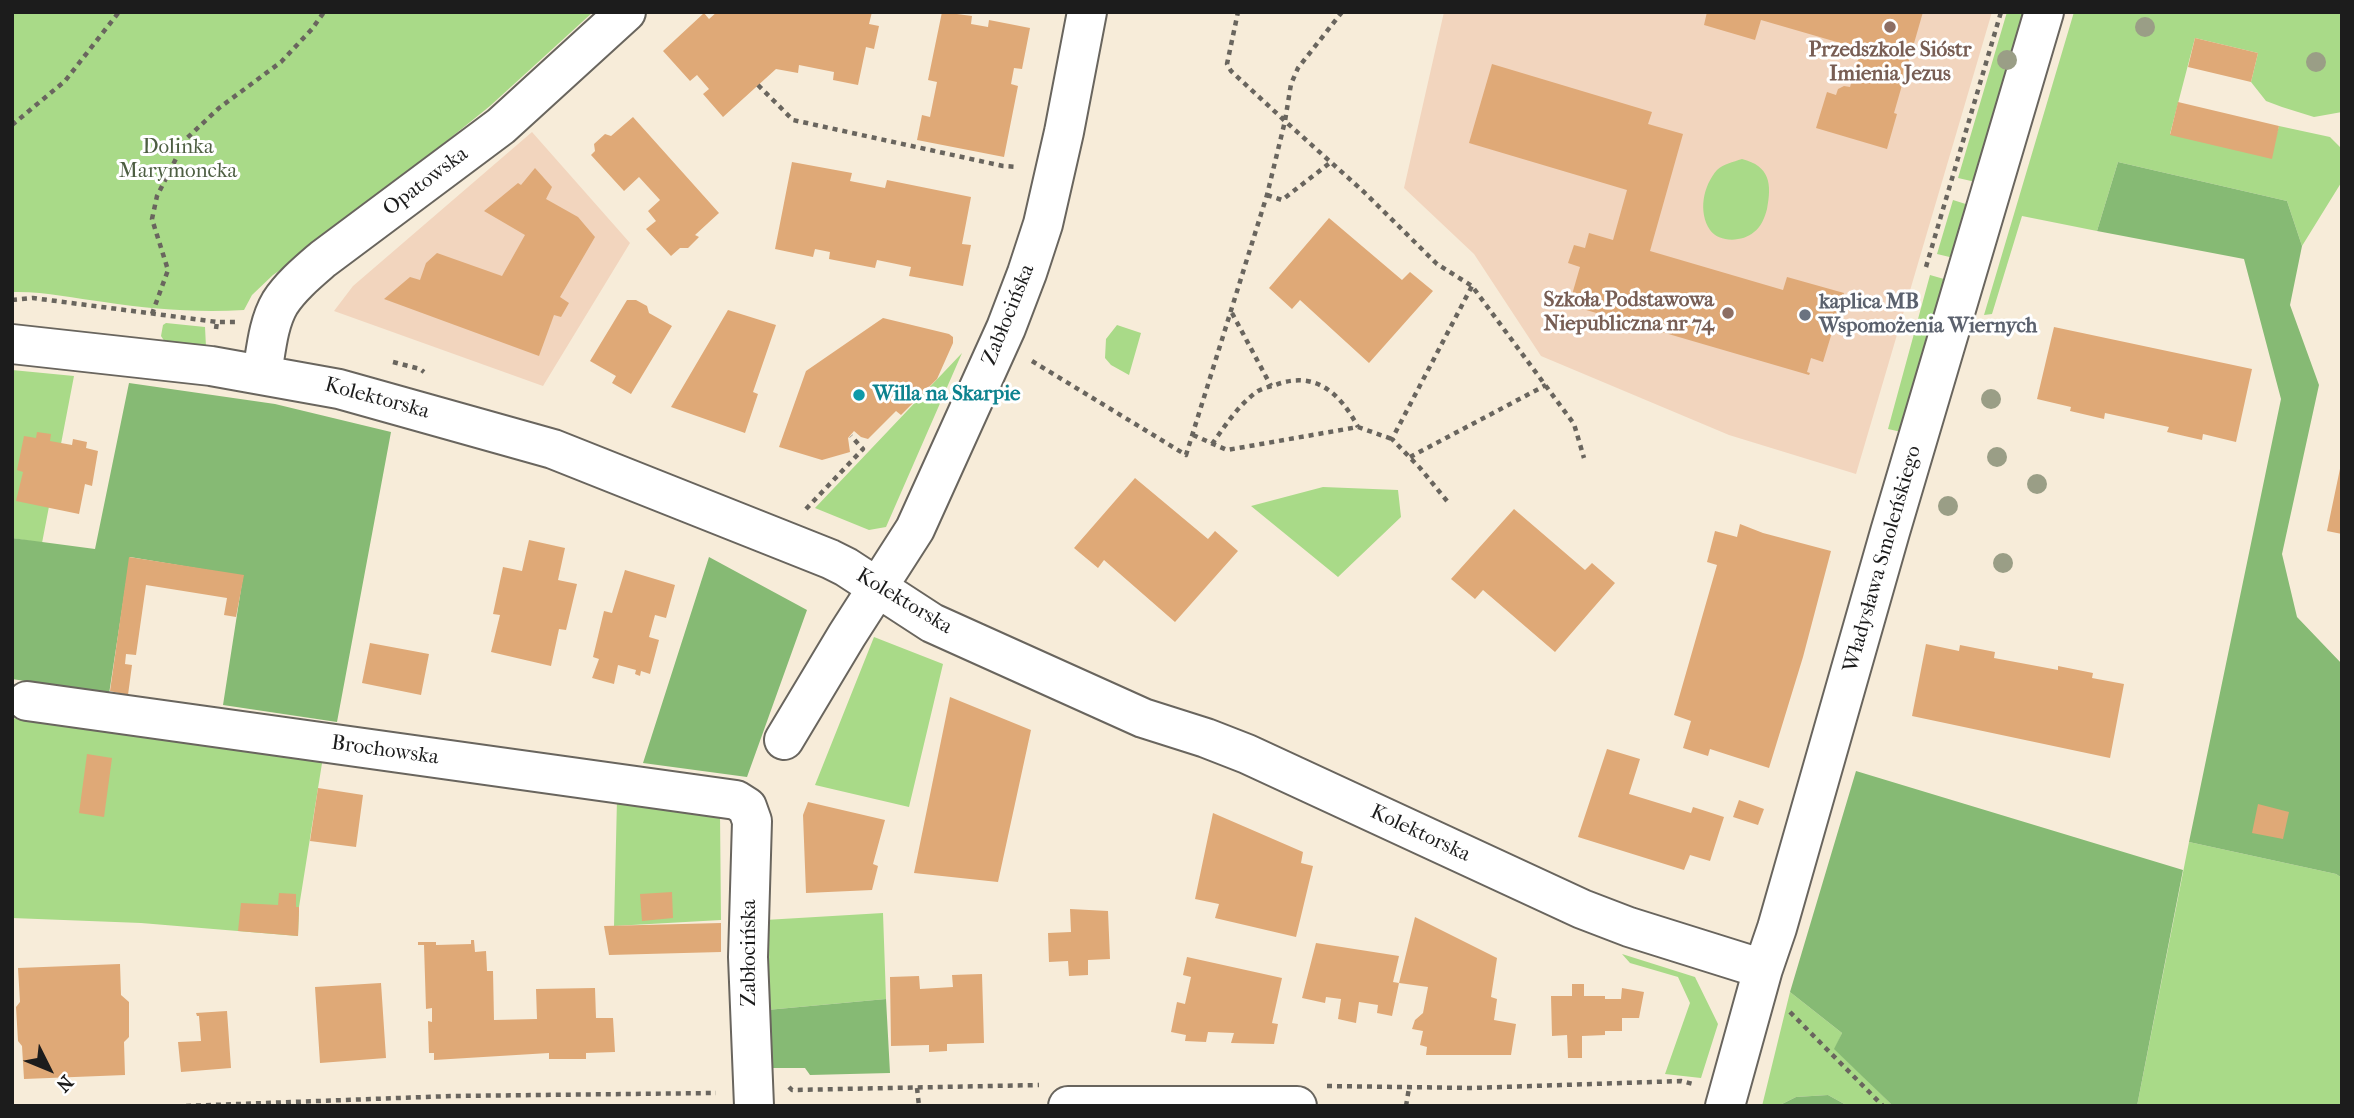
<!DOCTYPE html>
<html>
<head>
<meta charset="utf-8">
<style>
	body { margin:0 }
	#map { position:relative; width:2354px; height:1118px; overflow:hidden; background:#f7ecd9; font-family:"IM FELL French Canon",serif }
	canvas { display:block }
	.frame { position:absolute; inset:0; border:14px solid #1c1c1c; pointer-events:none }
	.north { position:absolute; left:14px; top:1034px; width:70px; height:70px; -webkit-text-stroke:5px #fff; paint-order:stroke; rotate:133deg; font-size:19px; font-weight:700; line-height:28px; text-align:center; color:#1c1c1c }
	.north::after { content:''; display:block; margin:auto; width:24px; height:32px; background:#1c1c1c; clip-path:polygon(50% 0,100% 100%,50% 72%,0 100%) }
</style>
</head>
<body>
<div id="map">
<canvas width="2354" height="1118"></canvas>
<div class="frame"></div>
<div class="north">N</div>
</div>
<script>
const context = document.querySelector('canvas').getContext('2d');
context.lineJoin = 'round';
function paint(path, color) { context.fillStyle = color; context.fill(path, 'evenodd'); }
function stroke(path, color, width, dash) { context.strokeStyle = color; context.lineWidth = width; context.lineCap = dash ? 'butt' : 'round'; context.setLineDash(dash || []); context.stroke(path); }
function drawText(font, color, halo, rows, align = 'center') {
  context.font = font + ' "IM FELL French Canon",serif'; context.lineWidth = 6; context.setLineDash([]); context.textBaseline = 'middle'; context.strokeStyle = halo; context.fillStyle = color; for (const [text, x, y, turn = 0] of rows) {
    context.save(); context.translate(x, y); context.rotate((+turn || 0) * Math.PI / 180); context.textAlign = isNaN(turn) ? turn : align; if (halo) context.strokeText(text, 0, 0); context.fillText(text, 0, 0); context.restore();
  }
}
const built = new Path2D(`
	M1444,12H1992L1856,474L1729,435L1541,356L1474,254L1404,188Z
	M532,132L630,243L543,386L334,311L353,286Z`);
const green = new Path2D(`
	M12,12H593L490,106L325,239L273,275L252,295L244,310C197,313 150,309 104,302C73,298 43,291 12,292Z
	M2007,12H2030L1980,183L1958,178Z
	M2074,12H2342V112L2314,117L2282,107L2266,101L2251,82L2258,53L2195,38L2170,134L2274,143L2279,126L2330,137L2342,149L2341,183L2302,246L2287,201L2118,162L2097,231L2022,216L1992,314L1984,315Z
	M1742,159C1770,166 1772,184 1767,209C1765,217 1761,227 1754,232C1743,242 1719,243 1710,230C1698,212 1703,186 1717,170C1723,164 1733,162 1742,159Z
	M1953,200L1972,206L1958,259L1937,254Z
	M1930,275L1951,281L1906,433L1888,429Z
	M166,323L205,327L206,347L165,342L161,336L163,325Z
	M1117,325L1141,333L1129,375L1111,365L1105,358L1106,339Z
	M962,353L886,527L869,530L815,508Z
	M12,370L74,376L42,543L12,538Z
	M1323,487L1398,490L1401,517L1338,577L1251,506Z
	M874,637L943,664L909,807L815,785Z
	M12,718L323,757L299,907L298,936L141,923L12,918Z
	M617,799L720,813L721,920L614,926Z
	M2189,842L2336,874L2342,878V1106H2137Z
	M883,913L886,999L767,1010L765,920Z
	M1622,954L1695,977L1718,1024L1701,1078L1665,1074L1690,1003L1678,977L1630,963Z
	M1790,992L1842,1033L1835,1049L1893,1106H1848L1828,1095L1796,1097L1778,1106H1762Z`);
const forest = new Path2D(`
	M2118,162L2287,201L2302,246L2290,305L2319,385L2282,554L2297,617L2342,664V878L2336,874L2189,842L2281,399L2244,259L2097,231Z
	M129,383L275,404L391,432L337,722L223,705L243,576L130,557L109,694L12,679V538L95,549Z
	M709,557L807,610L747,777L643,763Z
	M1856,771L2183,870L2137,1106H1893L1834,1049L1842,1033L1790,992Z
	M886,999L890,1073L810,1075L805,1068H770L767,1010Z
	M1828,1095L1848,1106H1778L1796,1097Z`);
const building = new Path2D(`
	M717,12H872L869,24L879,26L874,49L866,47L858,85L833,80L834,72L799,65L798,73L776,69L723,117L703,94L709,89L697,75L690,81L663,51L704,13L709,19Z
	M942,12L972,16L971,24L988,27L989,20L1030,28L1022,69L1014,68L1011,84L1018,86L1004,157L917,140L922,115L930,117L937,82L928,80Z
	M1707,12H1923L1894,113L1897,114L1887,149L1816,128L1827,92L1836,95L1838,89L1844,86L1850,87L1861,49L1761,20L1755,40L1704,25Z
	M2195,38L2258,53L2251,82L2188,67Z
	M1492,64L1652,112L1648,124L1683,134L1650,251L1783,290L1787,277L1844,293L1823,362L1811,358L1807,372L1810,373L1809,375L1569,305L1580,267L1568,263L1574,245L1585,248L1589,233L1613,240L1627,190L1469,143Z
	M2178,102L2279,126L2272,159L2170,135Z
	M633,117L719,213L695,235L699,237L688,248H680L671,256L646,229L656,221L648,211L660,200L639,177L624,191L591,155L595,151L594,144L605,134L611,136Z
	M792,162L852,173L850,181L885,188L887,180L971,197L962,244L971,245L963,286L909,276L911,267L877,260L875,268L829,259L830,252L815,249L813,257L775,249Z
	M535,168L552,187L546,199L578,217L595,237L560,297L569,303L561,317L554,315L539,356L384,299L410,277L420,280L426,263L437,253L502,276L525,235L484,211L518,183L521,185Z
	M1329,218L1402,280L1410,272L1433,291L1369,363L1300,300L1292,309L1269,288Z
	M627,300H636L647,306L649,313L672,326L631,394L612,383L616,376L590,361Z
	M728,310L776,325L753,392L758,394L745,433L671,407Z
	M883,318L949,334L953,337V343L937,379L901,415L896,411L868,439L861,437L854,431L848,438L850,452L822,460L779,447L806,371Z
	M2054,327L2252,369L2236,442L2203,434L2202,440L2167,432L2169,427L2105,413L2104,419L2070,411L2071,407L2037,399Z
	M37,432L51,434L50,441L72,445L73,439L87,442L86,448L98,451L92,486L85,484L79,514L16,501L23,472L17,470L24,436L36,438Z
	M2341,464L2342,465V534L2327,531Z
	M1135,478L1208,539L1215,531L1238,551L1175,622L1104,560L1098,568L1074,548Z
	M1514,509L1585,570L1592,563L1615,583L1555,652L1483,590L1475,599L1451,579Z
	M1740,524L1763,533L1831,551L1803,657L1769,768L1710,749L1708,756L1683,748L1691,721L1674,715L1717,565L1707,562L1715,531L1737,537Z
	M529,540L565,548L558,580L577,584L566,630L559,629L551,666L491,652L500,615L493,614L503,567L522,571Z
	M129,557L244,575L236,617L224,615L227,598L146,585L136,655L126,654L125,664L132,665L128,695L110,691Z
	M625,570L675,585L666,618L655,615L649,637L659,640L650,674L641,671L640,676L635,674L636,670L618,665L614,684L592,678L599,659L593,657L604,611L612,613Z
	M370,643L429,654L421,695L362,683Z
	M1926,644L1959,651L1960,645L1995,652L1994,658L2058,670V666L2093,673L2092,678L2124,684L2110,758L1912,716Z
	M950,697L1031,730L998,882L914,873Z
	M1607,749L1640,759L1629,794L1691,813L1693,807L1724,817L1710,861L1690,855L1684,870L1578,837Z
	M87,754L112,758L104,817L79,813Z
	M318,788L363,795L356,847L310,841Z
	M1739,800L1764,809L1758,825L1733,817Z
	M808,802L885,820L873,864L878,866L872,890L806,893L803,815Z
	M2258,804L2289,812L2283,839L2252,833Z
	M1213,813L1303,852L1301,863L1313,866L1296,937L1215,918L1219,904L1195,899Z
	M672,892L673,918L642,921L640,894Z
	M279,893L296,894V907H299V911L298,936L238,931L241,903L278,905Z
	M1070,909L1108,911L1110,959L1088,960V975L1069,976L1068,961L1049,962L1048,933L1071,932Z
	M1415,917L1497,958L1491,997L1497,999L1494,1020L1516,1024L1511,1055H1426L1427,1047L1420,1045L1423,1031L1412,1029L1415,1020L1423,1013L1428,987L1399,983Z
	M721,923V952L609,955L604,926Z
	M471,940H474L475,952L486,951L487,971H493L494,1020L537,1019L536,989L595,988L596,1018H613L615,1052L586,1053V1059H549V1053L434,1060V1053H429L428,1021L432,1022V1008L426,1009L424,945H418V942H436V945L471,944Z
	M1316,943L1399,956L1393,982L1399,983L1392,1016L1377,1013L1378,1005L1359,1002L1356,1023L1338,1019L1341,999L1326,997L1325,1003L1302,998Z
	M1187,957L1282,978L1272,1023L1278,1024L1274,1044L1231,1043L1234,1033L1208,1032L1206,1042L1185,1041L1186,1035L1171,1032L1177,1002L1185,1004L1191,977L1183,975Z
	M120,964L121,995L129,1002V1037L124,1042L125,1075L24,1079L22,1046L18,1041L16,1007L20,1002L18,968Z
	M982,974L984,1043L947,1044V1051L929,1052V1045L891,1046L890,977L919,976L920,989L953,987L952,975Z
	M381,983L386,1058L320,1063L315,987Z
	M1572,984H1584V996H1605V999H1621L1622,988L1644,992L1639,1018H1622V1031H1605V1035L1582,1036V1058H1568L1567,1035L1552,1036L1551,996H1572Z
	M227,1011L231,1068L181,1072L178,1042L201,1041L199,1016H197L196,1013Z`);
const path = new Path2D(`
	M1342,12L1298,68L1291,84L1285,121L1364,192L1437,264L1472,286L1574,424L1584,458
	M758,85L793,120L1003,166L1018,167
	M12,125L65,81L119,12
	M1267,195L1282,200L1331,162
	M1926,267L2001,12
	M12,300L33,298L217,322
	M1232,313L1271,386
	M152,314L168,270L152,219L157,196L186,139L219,108L281,62L312,29L324,12
	M216,329L217,322H236
	M1032,361L1186,455L1267,195L1285,121L1231,71L1227,64L1238,12
	M393,362L420,369L424,372
	M1193,435L1227,450L1358,427L1392,439
	M1212,444C1225,426 1237,407 1255,393C1260,389 1268,387 1275,385C1315,370 1340,393 1358,427
	M1410,457L1546,385
	M1447,501L1420,468L1392,439L1472,286
	M806,509L863,449L851,436
	M1790,1012L1883,1106
	M1327,1086L1473,1088L1681,1081L1693,1084
	M789,1087L792,1090L1039,1085
	M917,1088L919,1106
	M186,1106L451,1096L716,1093
	M1406,1106L1409,1088`);
const minor = new Path2D(`
	M12,344L211,366L339,389L553,449L830,559L846,567L932,623L1143,718L1206,738L1247,754L1582,909L1629,927L1763,969
	M262,374C266,351 268,323 280,303C291,286 308,272 323,259L501,126L626,12
	M27,701L736,800L747,807L752,821L748,957L754,1106
	M784,740L847,635L915,529L1006,328L1027,273L1043,224L1064,132L1087,12
	M1068,1106H1297
	M1725,1106L1763,969L1777,928L1890,532L2044,12`);
const trees = [
	[2145,27],
	[2007,60],
	[2316,62],
	[1991,399],
	[1997,457],
	[2037,484],
	[1948,506],
	[2003,563]
];
const markers = [
	[1890,27,7,"#8d6e63"],
	[1728,313,7,"#8d6e63"],
	[1805,315,7,"#6b7280"],
	[859,395,7,"#0f9aa8"]
];
const educationNames = [
	["Przedszkole Sióstr",1890,51],
	["Imienia Jezus",1890,75],
	["Szkoła Podstawowa",1714,301,"right"],
	["Niepubliczna nr 74",1714,325,"right"]
];
const parkNames = [
	["Dolinka",178,148],
	["Marymoncka",178,172]
];
const streetNames = [
	["Opatowska",426,182,-37],
	["Zabłocińska",1009,315,-68],
	["Kolektorska",377,399,15],
	["Władysława Smoleńskiego",1883,559,-74],
	["Kolektorska",904,602,31],
	["Brochowska",385,751,8],
	["Kolektorska",1420,834,25],
	["Zabłocińska",750,953,-90]
];
const worshipNames = [
	["kaplica MB",1819,303],
	["Wspomożenia Wiernych",1819,327]
];
const cultureNames = [
	["Willa na Skarpie",873,395]
];
paint(built, '#f2d5be');
paint(green, '#a9da88');
paint(forest, '#86ba74');
paint(building, '#dfa977');
stroke(minor, '#69655e', 42);
stroke(path, '#69655e', 4.5, [5, 5]);
stroke(minor, '#fff', 38);
context.fillStyle = '#9a9e86';
for (const [x, y] of trees) { context.beginPath(); context.arc(x, y, 10, 0, 2 * Math.PI); context.fill(); }
for (const [x, y, r, color] of markers) { const dot = new Path2D(); dot.arc(x, y, r, 0, 2 * Math.PI); context.fillStyle = color; context.fill(dot); stroke(dot, '#fff', 2.5); }
drawText('bold 21px', '#785e54', '#fff', educationNames);
drawText('21px', '#4d5e42', '#fff', parkNames);
drawText('21px', '#1c1c1c', '#fff', streetNames);
drawText('bold 21px', '#5b616d', '#fff', worshipNames, 'left');
drawText('bold 21px', '#0d838f', '#fff', cultureNames, 'left');
</script>
</body>
</html>
